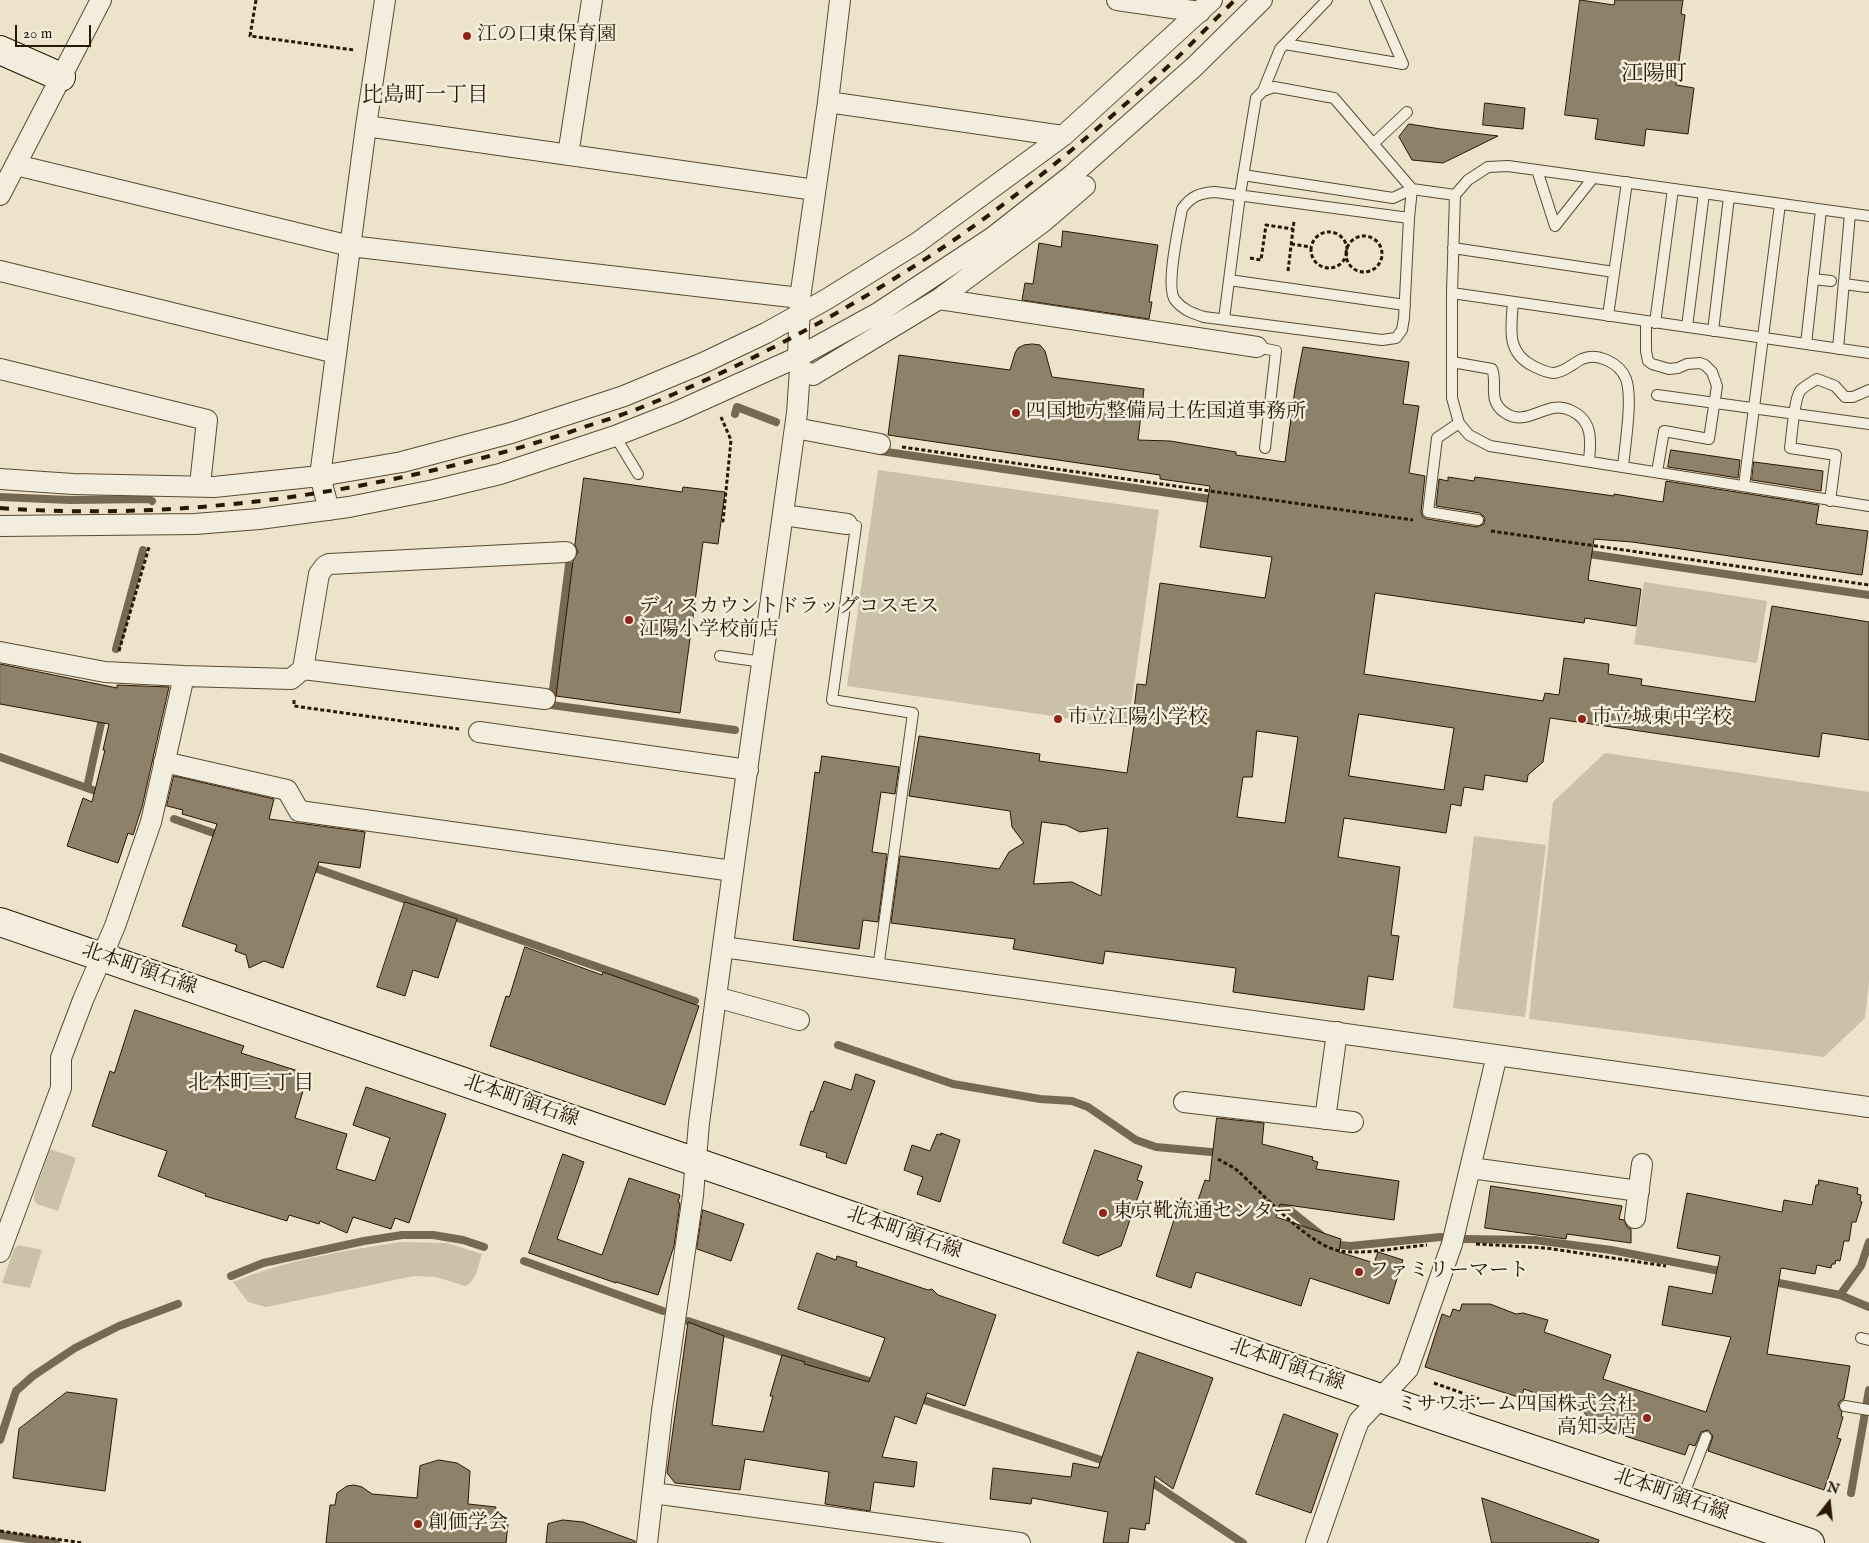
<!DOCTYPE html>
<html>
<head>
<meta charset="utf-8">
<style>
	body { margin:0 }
	#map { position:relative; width:1869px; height:1543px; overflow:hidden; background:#ece3ca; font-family:"IM FELL English",serif }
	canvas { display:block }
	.north { position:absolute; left:1804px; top:1478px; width:50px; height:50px; -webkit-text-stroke:4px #f3eddd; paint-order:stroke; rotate:16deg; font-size:14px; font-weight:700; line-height:20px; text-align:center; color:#291701 }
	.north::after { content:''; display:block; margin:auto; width:18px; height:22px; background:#291701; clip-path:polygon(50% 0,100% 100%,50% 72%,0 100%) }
	.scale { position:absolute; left:15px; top:25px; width:76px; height:22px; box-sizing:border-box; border:2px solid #291701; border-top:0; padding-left:6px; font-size:15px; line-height:18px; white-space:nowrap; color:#291701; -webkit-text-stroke:4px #f3eddd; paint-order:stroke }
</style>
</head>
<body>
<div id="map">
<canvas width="1869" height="1543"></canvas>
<div class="north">N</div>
<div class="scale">20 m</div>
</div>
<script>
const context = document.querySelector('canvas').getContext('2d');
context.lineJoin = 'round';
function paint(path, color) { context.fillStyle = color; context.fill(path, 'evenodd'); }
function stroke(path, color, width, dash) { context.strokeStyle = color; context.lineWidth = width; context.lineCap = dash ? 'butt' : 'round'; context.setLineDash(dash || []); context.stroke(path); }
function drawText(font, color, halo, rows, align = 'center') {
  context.font = font + ' "IM FELL English","Noto Serif JP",serif'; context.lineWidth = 5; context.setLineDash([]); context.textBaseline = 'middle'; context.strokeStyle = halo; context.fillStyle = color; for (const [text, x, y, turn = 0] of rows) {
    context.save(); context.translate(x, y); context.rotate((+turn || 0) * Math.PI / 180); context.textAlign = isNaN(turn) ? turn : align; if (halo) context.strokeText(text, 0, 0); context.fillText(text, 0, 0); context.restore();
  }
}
const green = new Path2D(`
	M878,470L1159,510L1128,727L847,686Z
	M1644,582L1767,601L1757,663L1634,644Z
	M1605,753L1869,792V981L1865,1018L1824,1057L1529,1019L1553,802Z
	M1474,836L1546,845L1525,1017L1453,1008Z
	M50,1149L76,1158L58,1211L37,1204L34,1200L35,1192Z
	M400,1242L447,1243L482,1254C478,1265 477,1282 465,1286L436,1277L414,1276L266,1307L248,1302L233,1282C286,1260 343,1251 400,1242Z
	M18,1245L42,1250L30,1288L2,1283L14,1249Z`);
const stream = new Path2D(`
	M735,414L737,407L776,422
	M880,451L1217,500
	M0,497L70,500L149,499L152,501
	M1582,553L1869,595
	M569,565L551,705L735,730
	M116,649L143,550
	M0,757L104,794
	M87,788L103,714
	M174,819L222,836
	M309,866L695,1001
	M838,1045L953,1084L1040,1099L1072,1101L1088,1107L1136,1140L1156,1147L1211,1152L1222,1155
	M1273,1197L1321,1235
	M1465,1239L1534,1240L1611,1250L1725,1272
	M1331,1241L1340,1245L1350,1246L1441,1237
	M524,1261L663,1311
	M231,1276L263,1263L364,1241L402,1235H433L463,1240L484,1247
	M1769,1281L1840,1295L1861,1266L1869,1242
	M1840,1295L1869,1307
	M688,1321L878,1384
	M915,1397L1110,1463
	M0,1440L16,1391L33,1376L75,1348L119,1326L178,1304
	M1145,1478L1243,1543
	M1851,1493L1869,1390
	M0,1535L56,1543`);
const building = new Path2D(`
	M1580,0L1614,5L1615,0H1683L1681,14L1685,15L1676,85L1694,88L1688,134L1646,129L1644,146L1595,139L1598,119L1565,115Z
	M1485,103L1525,108L1523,129L1483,125Z
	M1409,124L1441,129L1498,136L1443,163L1412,160L1399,137Z
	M1063,231L1158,245L1149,302H1152L1149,319L1022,300L1025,283L1033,284L1039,243L1061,247Z
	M1033,344L1040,345L1045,351L1052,377L1144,389L1138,440L1170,441L1236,452V455L1285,462L1295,389L1303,347L1409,362L1403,404L1419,406L1409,473L1425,476L1421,512L1423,517L1427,519L1477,527L1484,524L1485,518L1480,513L1436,506L1439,479L1448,481V477L1474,481L1475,477L1614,496V494L1663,502L1666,481L1819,505L1816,524L1868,531L1862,575L1632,542L1594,539L1588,580L1641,589L1636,626L1585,618L1584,623L1375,593L1364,674L1543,701L1545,693L1559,695L1564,658L1609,664L1608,674L1642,679L1641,685L1755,702L1772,606L1869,622V740L1822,733L1819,757L1550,718L1543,762L1528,775L1527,782L1485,775L1483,790L1464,787L1461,806L1451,804L1446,833L1344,818L1338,857L1400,867L1391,935L1399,936L1393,980L1368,976L1364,1010L1233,992L1236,968L1105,951L1103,964L1013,949L1015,939L891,923L900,856L999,869L1009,852L1024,843L1012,827L1010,811L909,796L919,736L1040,754L1039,761L1127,773L1135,719L1133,718L1137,684L1146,685L1160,583L1265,598L1272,557L1200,547L1210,486L1160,479V475L888,435L899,355L1010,370L1015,353L1018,348L1024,345ZM1359,714L1454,728L1444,790L1349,776ZM1257,731L1298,737L1285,823L1237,817L1243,777H1252ZM1042,822L1066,825L1080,832L1108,828L1101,896L1072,882L1034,884Z
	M1671,450L1740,460L1738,478L1668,467Z
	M1754,462L1823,471L1821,491L1752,480Z
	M584,478L682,492L683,487L725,492L718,544L703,542L680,713L556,696L573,561L578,552L575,545Z
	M0,664L117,688V685L169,687L142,807L133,835L128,833L118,863L67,846L83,798L92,802L105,750H103L109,724L0,704Z
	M822,756L899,767L895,794L881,792L872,852L887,854L878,922L863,920L859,949L793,940L815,772L819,773Z
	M174,776L274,799L269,819L365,832L360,868L319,862L283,968L264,961L249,968L246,955L235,951L237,945L182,926L217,824L182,814L183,810L167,806Z
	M405,902L457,919L438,978L413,970L405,996L377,987Z
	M525,947L602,975L603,972L699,1006L665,1105L490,1046L506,996L509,997Z
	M135,1010L244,1046L241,1053L308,1074L295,1118L347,1134L336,1169L375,1181L390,1138L353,1125L366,1087L446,1114L409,1223L395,1218L391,1229L353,1217L347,1233L320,1221L319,1224L289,1215L287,1221L205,1196L206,1194L158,1176L167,1151L92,1126L110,1071L114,1073Z
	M856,1074L875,1081L846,1164L826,1157L827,1153L800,1145L811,1111L813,1112L824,1081L851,1090Z
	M1217,1118L1264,1123L1262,1144L1313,1157L1312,1160L1318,1162L1316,1169L1399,1181L1394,1220L1280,1204L1276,1217L1341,1239L1339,1252L1374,1263L1378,1252L1403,1260L1389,1304L1310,1278L1301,1306L1196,1272L1191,1288L1156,1276L1181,1198L1197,1203L1205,1180L1209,1181Z
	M941,1133L960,1140L940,1202L917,1194L923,1177L904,1170L912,1145L930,1151L937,1134L941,1135Z
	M1095,1150L1142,1166L1137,1180L1143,1182L1121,1246L1098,1256L1063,1243Z
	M563,1154L584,1162L557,1239L602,1255L629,1178L680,1195L678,1202L680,1203L674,1246L658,1295L616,1282V1283L529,1253Z
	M1819,1180L1858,1188L1857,1194L1861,1195L1860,1201L1862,1202L1856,1222H1852L1849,1241H1844L1840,1261L1836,1260L1835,1264H1832L1831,1268L1817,1265L1815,1274L1781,1268L1767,1354L1850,1366L1844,1399L1840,1401L1838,1405L1842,1412L1841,1416L1843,1417L1837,1438L1841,1439L1824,1490L1708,1451L1713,1436L1708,1430L1701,1432L1695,1446L1689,1444L1685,1455L1596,1427L1569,1394L1554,1400L1524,1389L1521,1398L1425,1367L1442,1314L1450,1317L1453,1309L1460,1311L1462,1304H1490L1516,1314L1523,1313L1548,1320L1544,1332L1611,1355L1603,1379L1706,1412L1731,1337L1662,1325L1669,1286L1712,1294L1720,1256L1677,1248L1687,1193L1782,1212L1784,1200L1812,1205L1816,1185H1818Z
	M1491,1186L1622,1206L1619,1219L1624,1220L1627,1227L1631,1229V1243L1567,1234L1566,1239L1485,1228Z
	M703,1210L744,1224L731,1261L697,1249Z
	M817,1253L836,1260L837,1256L857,1262L856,1266L928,1290L932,1289L938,1295L996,1315L965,1406L927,1393L916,1424L895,1416L882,1457L917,1462L914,1487L874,1482L870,1511L825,1504L829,1472L745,1459L740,1490L675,1483L667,1473L688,1322L724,1336L712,1425L763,1432L773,1396H770L782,1355L805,1362L804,1364L869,1382L885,1338L798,1309Z
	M1138,1352L1213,1378L1173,1489L1155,1476L1149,1524L1146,1523L1145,1530L1130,1528L1128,1543H1103L1108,1512L1032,1498L1031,1504L990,1499L993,1468L1071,1477L1073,1463L1098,1468Z
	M67,1392L117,1399L105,1491L13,1478L19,1429Z
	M1284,1414L1338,1434L1311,1513L1256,1494Z
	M439,1460L457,1463L470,1471L468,1504L496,1507L495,1522L508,1524L506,1543H326L330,1505H335L337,1493L347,1486L354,1485L362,1487L372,1494L417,1498L420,1466Z
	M1482,1498L1599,1540L1598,1543H1492Z
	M563,1520L583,1522L635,1541V1543H546L548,1524Z`);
const path = new Path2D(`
	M256,0L250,36L354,50
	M1311 250a18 18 0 1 1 36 0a18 18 0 1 1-36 0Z
	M1346 254a18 18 0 1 1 36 0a18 18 0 1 1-36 0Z
	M1291,244L1311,247
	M1250,258L1261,260L1266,225L1293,229
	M1288,271L1294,221
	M721,417L731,440L723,521H722
	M902,447L1413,520
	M1491,531L1869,585
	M119,651L149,547
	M294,700V706L459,729
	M1218,1159C1224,1163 1232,1166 1238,1171C1261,1192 1309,1246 1340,1251C1366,1255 1400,1247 1427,1245
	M1476,1244L1546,1248L1666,1266
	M1434,1383L1479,1399
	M0,1531L83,1543`);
const lane = new Path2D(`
	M1285,44L1403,64L1375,0
	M1263,91L1280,49L1327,0
	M1373,144L1407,112
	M1537,170L1555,226L1593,178
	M1869,216L1508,166L1488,167L1468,180L1455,195L1452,293V398L1459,423L1469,435L1490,446L1869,506
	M1409,218L1404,318L1402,330L1396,338L1382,340L1204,317C1192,313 1183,310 1175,300C1165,287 1179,226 1182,209C1191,196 1200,193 1215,192L1409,218L1412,189L1455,195
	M1453,248L1614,272
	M1813,279L1831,281
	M1229,280L1405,305
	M1844,284L1867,287
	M1452,293L1869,353
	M1513,302C1511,329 1506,352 1533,366C1539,369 1547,373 1554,373C1565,372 1572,364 1582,359C1597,352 1620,363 1626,379C1633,398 1625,445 1623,467
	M1608,316L1627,182
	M1224,319L1240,195L1256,98L1263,91L1274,87L1334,98L1412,189L1393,198L1243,175
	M1646,322V351L1648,361L1652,364L1669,369L1678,368L1687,364L1700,363L1705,365L1712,372L1717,386L1709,439L1664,431L1657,472
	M1655,323L1673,189
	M1687,327L1704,193
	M1713,331L1729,197
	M1806,344L1821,210
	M1257,347L1276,351L1265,448
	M1838,349L1850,214
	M1452,362L1492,369C1498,382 1487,400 1504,412C1521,425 1537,411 1553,408C1559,407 1566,408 1572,411C1593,421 1591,441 1589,461
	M1657,395L1869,424
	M1459,423L1437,438L1428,512L1478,520
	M615,436L638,474
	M1744,486L1780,204
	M1830,501L1836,455L1790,448C1792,435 1794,400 1800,391C1804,386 1811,383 1817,379L1835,386L1845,397H1853L1869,390
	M847,524L856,526L832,700L913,713L878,969
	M720,656L763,662
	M1861,1338L1869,1340
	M1845,1406L1869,1410
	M1682,1499L1706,1437`);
const street = new Path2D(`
	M1117,0L1200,12
	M828,102L1063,136
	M366,126L815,190
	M568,155L592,0
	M16,165L350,246L800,298
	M0,195L101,0
	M0,271L336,353
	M939,299L1043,222L1085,186
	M0,369L207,420L200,485
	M800,369L813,375L939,299L1257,347
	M795,428L880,444
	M0,479L73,484L214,487L320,476L402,462L511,433L624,396L703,363L766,333L827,299L917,243L1063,136L1212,0
	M329,510L320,476L366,126L385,0
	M783,515L847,524
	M0,526L195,524L259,519L349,507L434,490L500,474L615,436L676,412L798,357L878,313L993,237L1072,175L1194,67L1262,0
	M0,652L105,672L184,676L291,679L303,669L319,574L325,566L329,564L566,552
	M303,669L545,699
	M479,732L748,770
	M164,762L287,790L299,811L733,871
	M723,947L1869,1107
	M716,997L799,1020
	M1184,1102L1353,1122
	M1325,1119L1337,1032
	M1471,1168L1639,1191
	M1635,1218L1642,1164
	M0,1252L61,1088V1058L83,1000L115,926L151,822L184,676
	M653,1493L1020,1543
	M647,1543L662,1411L693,1195L699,1123L733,871L797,413L800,369L798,357L800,298L828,102L840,0
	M1316,1543L1355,1431L1359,1421L1408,1369L1452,1244L1497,1055`);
const secondary = new Path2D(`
	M0,50L61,77
	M0,922L1380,1398L1810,1543`);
const rail = new Path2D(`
	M0,508C188,522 388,491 567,433C589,425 611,419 632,411C738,370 838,316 933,254C1008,205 1078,146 1145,87C1177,60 1205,29 1235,0`);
const markers = [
	[467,36,5,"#8f2418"],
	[1016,413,5,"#8f2418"],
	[629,620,5,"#8f2418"],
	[1058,719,5,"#8f2418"],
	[1582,719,5,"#8f2418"],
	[1103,1213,5,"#8f2418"],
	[1359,1272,5,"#8f2418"],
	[1647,1418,5,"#8f2418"],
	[418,1524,5,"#8f2418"]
];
const poiNames = [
	["江の口東保育園",477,36],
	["四国地方整備局土佐国道事務所",1026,413],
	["ディスカウントドラッグコスモス",639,608],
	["江陽小学校前店",639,631],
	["市立江陽小学校",1068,719],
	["市立城東中学校",1592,719],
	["東京靴流通センター",1113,1213],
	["ファミリーマート",1369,1272],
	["ミサワホーム四国株式会社",1637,1406,"right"],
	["高知支店",1637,1429,"right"],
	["創価学会",428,1524]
];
const streetNames = [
	["北本町領石線",139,970,19],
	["北本町領石線",521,1102,19],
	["北本町領石線",904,1234,19],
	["北本町領石線",1287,1366,19],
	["北本町領石線",1671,1496,19]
];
const neighbourhoodNames = [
	["比島町一丁目",425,97],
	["北本町三丁目",251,1085]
];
const quarterNames = [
	["江陽町",1654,75]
];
paint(green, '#cbc0a8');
stroke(stream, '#766851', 8);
paint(building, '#8e816a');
stroke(building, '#291701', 1);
stroke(lane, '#5a4a33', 12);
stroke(street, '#5a4a33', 22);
stroke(secondary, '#291701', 30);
stroke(path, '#291701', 3, [4, 2.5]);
stroke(lane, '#f3eddd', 10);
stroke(street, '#f3eddd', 20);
stroke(secondary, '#f3eddd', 28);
stroke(rail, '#291701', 4, [9, 9]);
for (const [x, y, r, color] of markers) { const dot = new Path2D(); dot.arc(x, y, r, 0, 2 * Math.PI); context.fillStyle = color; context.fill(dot); stroke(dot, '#f3eddd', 2); }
drawText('20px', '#291701', '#f3eddd', poiNames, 'left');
drawText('20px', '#291701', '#f3eddd', streetNames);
drawText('21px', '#291701', '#f3eddd', neighbourhoodNames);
drawText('22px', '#291701', '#f3eddd', quarterNames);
</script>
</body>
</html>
